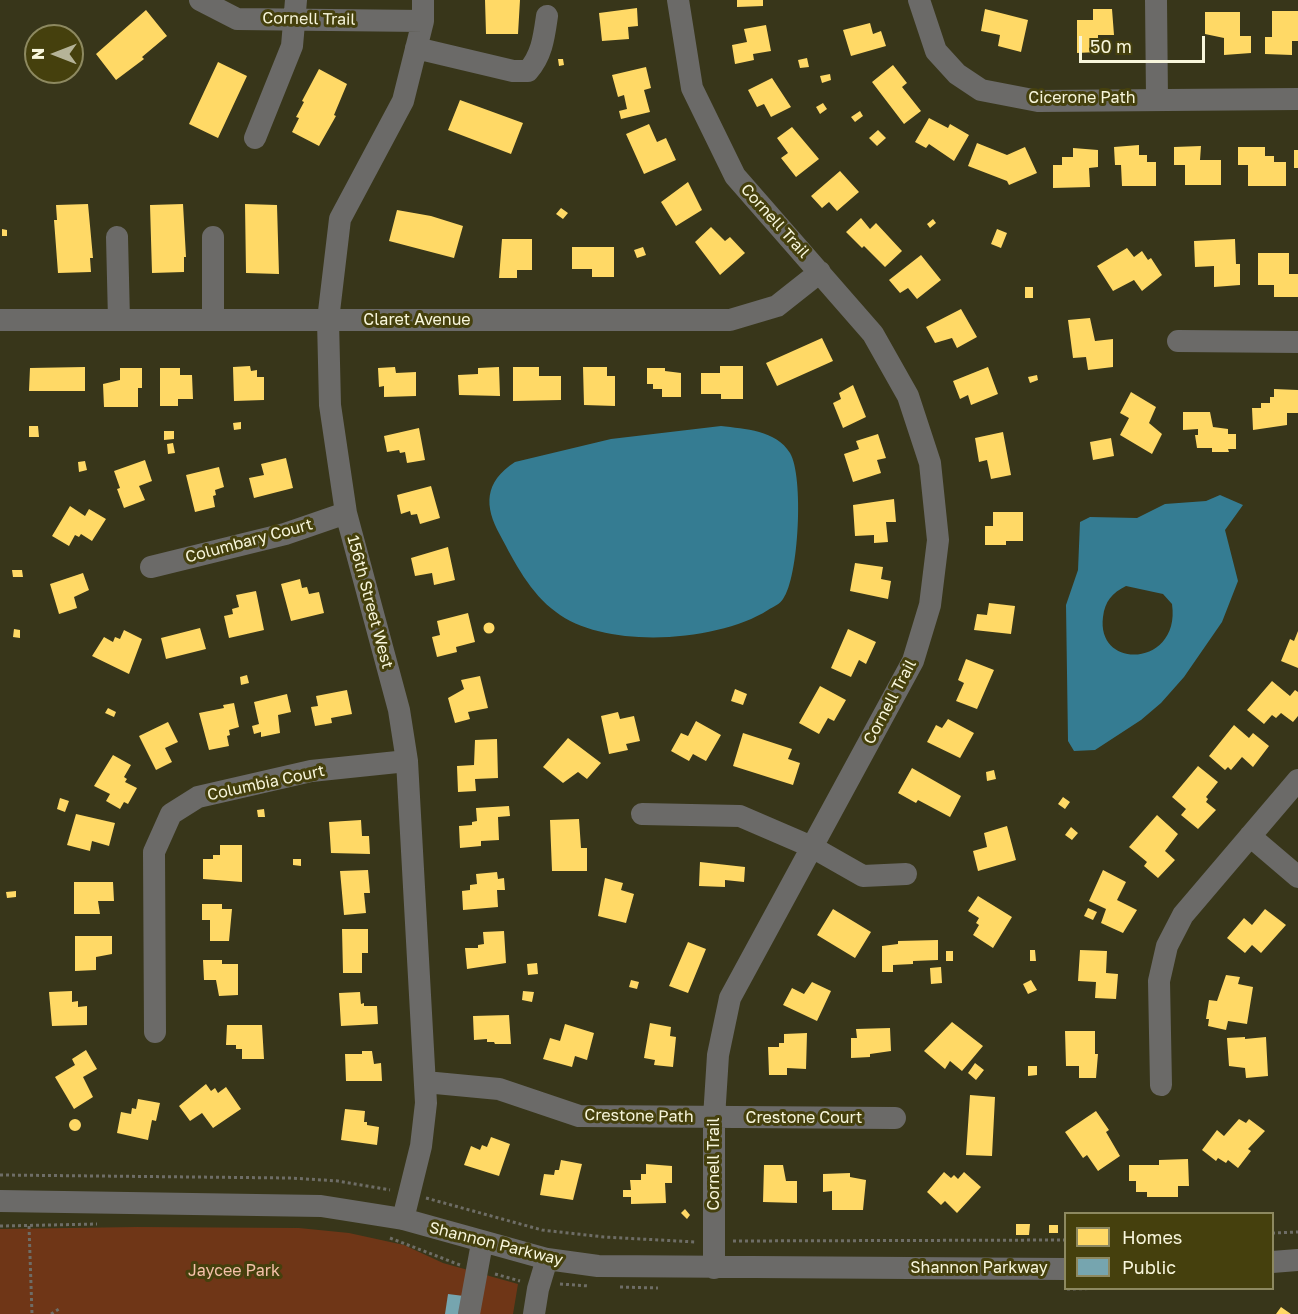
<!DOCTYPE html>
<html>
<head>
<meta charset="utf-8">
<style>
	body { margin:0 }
	#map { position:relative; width:1298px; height:1314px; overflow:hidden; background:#38361a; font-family:"Golos Text",sans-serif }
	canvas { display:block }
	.legend { position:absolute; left:1064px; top:1212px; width:210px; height:78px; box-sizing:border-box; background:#45400d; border:2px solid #8d8960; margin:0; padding:8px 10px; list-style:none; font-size:18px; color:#f8f6dc }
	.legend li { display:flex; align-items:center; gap:12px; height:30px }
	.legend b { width:30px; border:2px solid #8d8960 }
	.north { position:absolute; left:24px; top:24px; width:60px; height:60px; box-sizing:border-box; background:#45400d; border:2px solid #8d8960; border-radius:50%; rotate:270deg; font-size:16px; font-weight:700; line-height:24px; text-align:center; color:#f8f6dc }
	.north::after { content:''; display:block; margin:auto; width:21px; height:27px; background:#b5b398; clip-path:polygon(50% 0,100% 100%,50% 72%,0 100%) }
	.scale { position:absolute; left:1079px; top:36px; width:126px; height:27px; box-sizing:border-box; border:3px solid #f8f6dc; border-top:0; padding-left:8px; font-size:18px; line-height:21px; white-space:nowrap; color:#f8f6dc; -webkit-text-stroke:4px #45400d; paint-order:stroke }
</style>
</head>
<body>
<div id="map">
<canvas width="1298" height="1314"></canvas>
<ul class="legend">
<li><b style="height:16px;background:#ffd966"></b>Homes</li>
<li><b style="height:16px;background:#76a5af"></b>Public</li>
</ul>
<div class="north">N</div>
<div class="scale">50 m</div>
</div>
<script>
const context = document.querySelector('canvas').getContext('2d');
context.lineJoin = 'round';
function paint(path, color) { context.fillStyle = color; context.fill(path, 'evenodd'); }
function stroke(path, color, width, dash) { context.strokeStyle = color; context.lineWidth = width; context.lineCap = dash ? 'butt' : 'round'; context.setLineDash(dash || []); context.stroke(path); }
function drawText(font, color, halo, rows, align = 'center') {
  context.font = font + ' "Golos Text",sans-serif'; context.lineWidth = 6; context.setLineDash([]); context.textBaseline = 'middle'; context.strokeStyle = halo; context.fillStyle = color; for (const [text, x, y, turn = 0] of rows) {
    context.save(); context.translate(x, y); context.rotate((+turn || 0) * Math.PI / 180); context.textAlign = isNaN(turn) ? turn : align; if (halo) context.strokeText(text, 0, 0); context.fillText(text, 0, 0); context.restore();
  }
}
const green = new Path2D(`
	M137,1227L299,1228L349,1233L404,1245L443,1263L518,1284L513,1314H0V1229Z`);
const water = new Path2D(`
	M721,426C745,429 776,430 790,453C804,476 799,578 783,599C780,604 773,607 768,610C718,642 605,650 556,612C530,593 515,563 500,535C484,506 484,482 515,462L611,439Z
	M1220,495L1243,505L1225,530L1238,581L1222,622L1184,677L1161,703L1141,720L1095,750L1074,751L1068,741L1066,605L1078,570L1080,522L1090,517L1137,518L1165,504L1206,501ZM1126,586L1163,594L1172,604C1181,667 1096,671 1103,617C1105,601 1112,593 1126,586Z`);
const homes = new Path2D(`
	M485,0H520L518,34H486Z
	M737,0H763V6L737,7Z
	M637,8L638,26L628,27L629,39L602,41L599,13Z
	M985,9L1028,20L1021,52L998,46L1000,35L981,31Z
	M1093,9H1112L1114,35H1098V52L1077,53V20H1093Z
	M146,10L167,36L142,57L144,59L116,80L96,54Z
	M1272,11H1298V41H1292V55L1265,54V37H1272Z
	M1205,12H1240V36H1251V53L1224,55V38L1205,34Z
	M870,23L873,34L881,31L886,46L851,56L843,30Z
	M766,25L771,51L753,54L754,60L735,64L732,45L747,42L744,29Z
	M807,58L809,67L800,68L798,60Z
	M558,59H563L564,65L559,66Z
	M218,62L247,76L218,138L189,124Z
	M893,65L907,83L902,87L921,111L904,124L872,82Z
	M646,67L651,88L644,90L650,112L621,119L619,111L627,109L624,95L618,97L612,75Z
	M319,69L347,84L334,115L336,116L319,146L292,132L299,118L296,117L304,102L302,101Z
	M830,74L831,80L822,83L820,76Z
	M772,78L791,107L771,117L764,104L757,107L748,90Z
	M460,100L523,123L511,154L448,130Z
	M823,103L827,109L820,114L816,107Z
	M860,111L863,116L855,122L851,117Z
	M929,118L948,128L950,124L969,135L954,161L929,144L926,148L915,142Z
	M649,124L657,142L666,138L676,160L644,174L626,134Z
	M792,127L819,159L796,177L781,158L788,153L777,138Z
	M878,130L886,138L877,146L869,138Z
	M977,143L1007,155L1025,147L1037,173L1009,185L1007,181L968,166Z
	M1139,145V155H1147V162H1156V186H1122L1121,165H1115L1114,147Z
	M1201,146L1200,160H1221V185H1185V165H1174V147Z
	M1238,147H1265V156H1274V162H1286V186H1248V165H1238Z
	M1073,148L1098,150V167L1089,168L1090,187L1053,188V165H1062V157H1073Z
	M1294,150H1298V168H1294Z
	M840,171L859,192L837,211L829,202L822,208L811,196Z
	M688,182L702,210L676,226L661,202Z
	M88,204L93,258H90L91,272L58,273L54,220H57L56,205Z
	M183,204L186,257H184V272L152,273L150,205Z
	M245,204L277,205L279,274L246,273Z
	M561,208L568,213L563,219L556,214Z
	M397,210L431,216L463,226L454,258L389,241Z
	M861,218L870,229L876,223L902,251L885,267L864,246L862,248L846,232Z
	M933,219L936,223L930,228L927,224Z
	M711,227L725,241L730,237L745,253L720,275L695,242Z
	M2,229L7,230V236H2Z
	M997,229L1007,233L1001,248L991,244Z
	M502,239H532V270H517V278H499Z
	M1235,239L1236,264H1240V285L1214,287V266L1195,267L1194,241Z
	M572,247H614V277H592V269H572Z
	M643,247L646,255L637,258L634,250Z
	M1127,248L1134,257L1142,251L1148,260L1151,258L1162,275L1142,291L1134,280L1113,291L1097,266Z
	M1258,253H1289V274H1298V297H1274V285H1258Z
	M921,255L941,280L917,299L908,288L900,293L889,280Z
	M1025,287H1033V298H1025Z
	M961,309L977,337L957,348L952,338L935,343L926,327Z
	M1090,318L1095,341L1113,339V367L1088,370L1086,357L1073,358L1068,320Z
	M822,338L833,361L777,386L766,363Z
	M250,366L251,371L257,370V377H264V400L234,401L233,367Z
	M720,366H743V399H721V394H701V373H720Z
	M85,367V391H29L30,368Z
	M395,367L396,373L416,372V396L384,397V386L379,387L378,368Z
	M499,367L500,396L459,395L458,375L478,374V368Z
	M513,367H539V376H561V400L513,401Z
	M583,367H607V376H615V406L584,405Z
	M988,367L998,394L971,405L968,395L960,399L953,381Z
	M120,368H142V388H138V407H104L103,384L120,380Z
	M160,368H180V375H192L193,399H178V406H160Z
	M647,368H665V371L681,373V397H662V389H653V384H647Z
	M1037,375L1038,380L1030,383L1028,377Z
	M853,385L866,417L843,428L833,403L841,399L839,393Z
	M1274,389L1298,390V413H1287V425L1253,430L1252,408H1261V403H1270V397H1274Z
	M1131,392L1156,407L1149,423L1162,434L1152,454L1120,435L1129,418L1120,413Z
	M1183,412H1210L1213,427L1228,429V434H1236V449H1228L1229,452H1212V448H1197L1195,435H1198V429L1183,430Z
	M241,422V429L234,430L233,423Z
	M29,426H38L39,437H29Z
	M419,428L425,460L407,463L405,452L400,453L399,450L387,452L384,436Z
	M164,431H174V439L164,440Z
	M1003,432L1011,475L991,479L987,460L979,462L975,438Z
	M878,434L886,458L877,460L881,473L853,482L844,454L859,449L856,441Z
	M1111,438L1114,456L1093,460L1090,442Z
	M173,443L175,453L168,454L167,444Z
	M286,458L293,488L254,498L249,478L264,475L261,464Z
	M145,460L152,481L139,486L145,500L124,508L117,489L120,488L114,471Z
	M85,461L87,470L79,472L78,462Z
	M219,467L224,487L215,490L216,495L213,496L215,507L195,512L186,475Z
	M431,486L440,518L420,524L417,514L411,515L410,511L401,514L397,495Z
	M894,499L896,522H886L888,542L874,543V535L855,536L853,505Z
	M70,506L85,516L89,509L106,519L92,541L81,534L79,537L75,535L69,546L52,536Z
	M993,512H1023V541H1006V545H985V526H993Z
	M448,547L455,580L434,585L432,573L415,576L411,558Z
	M855,563L883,567L881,579L891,581L888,599L850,591Z
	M12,570H22L23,577H13Z
	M83,573L89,590L74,597L77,608L59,614L50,584Z
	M300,579L302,588L307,587L309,594L319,592L324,613L291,621L281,584Z
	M256,591L264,630L229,638L224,616L233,614L232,609L239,607L236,595Z
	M989,603L1015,606L1011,634L974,630L977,614L987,615Z
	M468,613L475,642L456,647L457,652L437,657L432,637L440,635L437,621Z
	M483.5 628a5.5 5.5 0 1 1 11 0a5.5 5.5 0 1 1-11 0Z
	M200,628L206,649L166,659L161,638Z
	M14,629L20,630V638L13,637Z
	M848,629L876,642L866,664L859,660L851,677L831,668Z
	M124,630L142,639L129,674L92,656L104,637L113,642L115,637L120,639Z
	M1298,631V668L1281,661L1290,639L1294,641Z
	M966,659L994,670L977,709L956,701L964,683L958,680Z
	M247,675L249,683L241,685L240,677Z
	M480,676L488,708L468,712L470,719L455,723L448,698L464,689L461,680Z
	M1272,681L1290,696L1295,690L1298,692V716L1293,722L1281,713L1276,718L1272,715L1264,724L1247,710Z
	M820,686L846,700L834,721L828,718L819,734L799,723Z
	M735,689L747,694L743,705L731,701Z
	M347,690L352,714L331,718L332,723L315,726L311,707L318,706L316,696Z
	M287,694L291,712L278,715L280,733L261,737V732L254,734L252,726L259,724L254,702Z
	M234,703L239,727L229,730L230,735L227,736L229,746L209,750L199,713L224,708L223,705Z
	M108,708L116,712L114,717L105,713Z
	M618,712L620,719L634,716L640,741L626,744L628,750L609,754L601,716Z
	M948,719L974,733L960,758L927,742L936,725L942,728Z
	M696,721L721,735L706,761L693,754L689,761L671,751L681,733L688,736Z
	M168,722L178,742L165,748L172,762L156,770L139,736Z
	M1234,725L1249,738L1253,733L1269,746L1253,767L1242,757L1231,770L1228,767L1225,770L1209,756Z
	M743,733L792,749L788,759L800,763L793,785L733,766Z
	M568,738L601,763L587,779L578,772L563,783L543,767Z
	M497,739L498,778L475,779L476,791L458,792L457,766L474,765L475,740Z
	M113,755L131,765L124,777L127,779L125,782L137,788L128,804L124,802L120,809L106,801L110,794L94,786Z
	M1198,766L1218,782L1206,797L1208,799L1206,802L1216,810L1198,829L1181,815L1186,809L1172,797Z
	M912,768L961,796L950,817L918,800L916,803L898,793Z
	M994,770L996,779L987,781L986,772Z
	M1063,797L1070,802L1065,809L1058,804Z
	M60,798L69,801L65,812L57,809Z
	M509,806L510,816L498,817L499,840L481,841V846L460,848L459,826L472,825V822L477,821L476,808Z
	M264,809L265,817H258L257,810Z
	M76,814L115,823L109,846L92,841L90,851L67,845Z
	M1157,815L1178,834L1165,851L1175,860L1158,878L1144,866L1147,862L1129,847Z
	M579,819L581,848H587V871H552L550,820Z
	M361,820L362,836H369L370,854L331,853L329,822Z
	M1007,826L1016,860L978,871L973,851L987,847L984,833Z
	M1071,827L1078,833L1072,840L1065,835Z
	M220,845H242V882L203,879V859H213V855H220Z
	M293,859H301V866L293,865Z
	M700,862L745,867L744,882L725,880V887L699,886Z
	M368,870L370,893H364L366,913L344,915L340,871Z
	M1103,870L1126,882L1117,900L1137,910L1123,933L1101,923L1106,909L1089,901Z
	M497,872L498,879L504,878L505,890H497L498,907L463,910L462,891L470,890V885L477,884L476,874Z
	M605,878L623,883L621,890L634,894L626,923L598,916Z
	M74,882H113L114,901H98L100,914H74Z
	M16,891V897L7,898L6,892Z
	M978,896L1012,917L993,948L973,935L979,925L976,923L979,918L968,911Z
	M202,904H222V909H232L229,941H210V920H202Z
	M1088,908L1097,912L1093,920L1084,916Z
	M833,909L871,932L855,958L817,935Z
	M1265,909L1286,925L1261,953L1252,945L1245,953L1227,938L1244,918L1252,925Z
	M342,929H368V953H362V973H343Z
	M504,931L506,963L467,969L465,948H478V945L484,944L483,932Z
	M75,936H112V954L96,957V970L75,971Z
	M938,940V960L913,961V964L893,965V972H882V946L898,944V941Z
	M688,942L706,949L688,993L669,986Z
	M1030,950H1035L1036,961H1030Z
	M1080,950L1107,951L1106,973L1118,974L1116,999L1095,998L1096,982L1078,981Z
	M946,951H953V961H946Z
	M203,960H222V964H238V995L219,996L216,980H204Z
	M537,963L538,974L528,975L527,964Z
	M941,967L942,983L931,984L930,968Z
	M1226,975L1240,977L1238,984L1253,987L1247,1024L1228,1021L1226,1030L1208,1026L1209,1019H1206L1209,1000L1217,1001Z
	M631,980L639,982L637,989L629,987Z
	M1031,980L1037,990L1028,994L1023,984Z
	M812,982L831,991L817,1021L783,1005L792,988L804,994Z
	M72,991V1002L78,1001V1007L87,1006V1025L52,1026L49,992Z
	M523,991L534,992L532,1002L522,1000Z
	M360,992L361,1004L364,1003V1006H377L378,1024L341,1026L339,993Z
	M509,1015L511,1044H495L494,1042H487V1039L474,1040L473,1016Z
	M952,1022L983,1046L962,1071L950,1061L945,1069L924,1051Z
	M650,1023L671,1027L670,1036L676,1037L673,1067L654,1065L655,1060L644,1058Z
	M565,1024L594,1033L587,1060L575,1056L572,1067L543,1059L550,1038L560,1041Z
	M227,1025H262L264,1059H242V1049H236V1045H226Z
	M890,1028L891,1051L870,1054V1057L851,1058V1038H857L856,1029Z
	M1065,1031H1095V1054H1098L1096,1078H1079V1066H1066Z
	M807,1033L806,1069L787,1068V1075H769L768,1047H779V1043H784V1034Z
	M1245,1037V1039L1266,1037L1268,1076L1246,1078L1245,1068L1229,1066L1227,1038Z
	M86,1050L97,1069L83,1077L93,1097L74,1109L55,1077L75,1065L72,1059Z
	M362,1051H372L374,1064L381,1063L382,1081H346L345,1054H362Z
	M975,1063L984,1070L976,1080L968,1073Z
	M1028,1066H1037V1075L1028,1076Z
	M206,1084L211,1091L215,1088L218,1093L226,1087L241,1109L213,1128L202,1113L190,1121L179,1106Z
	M970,1095L995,1097L992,1156L966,1155Z
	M138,1099L160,1103L156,1121L152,1120L148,1140L117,1133L121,1112L131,1114L132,1108L136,1109Z
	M345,1109L365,1111L364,1122H367V1125L379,1127L377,1145L341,1140Z
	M1096,1111L1109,1130L1106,1132L1120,1156L1098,1171L1087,1155L1083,1158L1065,1132Z
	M1239,1119L1246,1123L1249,1119L1265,1131L1248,1149L1251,1151L1238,1168L1228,1160L1226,1163L1218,1158L1216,1161L1202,1150L1217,1130L1224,1136Z
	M69 1125a6 6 0 1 1 12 0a6 6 0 1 1-12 0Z
	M491,1137L510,1144L499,1176L464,1165L471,1146L480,1150L482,1145L487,1147Z
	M1188,1159L1189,1186H1178V1197H1147V1192H1136V1181H1129V1165H1159V1160Z
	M561,1160L582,1164L573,1200L540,1195L544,1174L554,1175L555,1170H559Z
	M646,1164L672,1166V1183H665L666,1203L631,1204V1197H623V1190H631L630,1180H641V1174H646Z
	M764,1165H783L786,1181H797V1203L763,1202Z
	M944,1172L951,1178L954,1175L958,1179L964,1172L981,1187L957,1213L945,1201L941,1205L927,1192Z
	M850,1173V1177L866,1180L863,1210H832V1191L823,1192V1174Z
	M685,1209L690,1215L687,1219L681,1213Z
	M1016,1224H1030L1029,1235H1016Z
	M1049,1225H1058V1233H1049Z
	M1281,1307L1291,1314H1276Z`);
const public = new Path2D(`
	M448,1294L464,1296L462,1314H445Z`);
const path = new Path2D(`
	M0,1175L291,1178L338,1181L390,1190
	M426,1198L542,1230L604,1237L696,1242
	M0,1226L97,1224
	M29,1226L32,1314
	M1272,1233L1298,1232
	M390,1238L460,1265
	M733,1241L1066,1240
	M495,1274L520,1281
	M560,1284L589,1286
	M620,1287L658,1288
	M1067,1289L1118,1288
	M51,1314L59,1309`);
const minor = new Path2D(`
	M200,0L237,19L423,21
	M678,0L692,88L735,176L873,334L908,396L930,463L938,540L930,605L913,661L730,998L718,1055L714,1118V1268
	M919,0L936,51L957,74L981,90L1038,101L1298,99
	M1156,0L1157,98
	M416,48L513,71H528C542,55 544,37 547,16
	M255,138L292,46L296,0
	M117,237L119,320
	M213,237V320
	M0,320H730L777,306L820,272
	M1178,341L1298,342
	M151,567L285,534L346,513
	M642,814L740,816L812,847L863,876L906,874
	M1250,836L1298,877
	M155,1032L154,852L171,814L198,797L311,771L407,761
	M425,1082L499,1089L579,1116L895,1118
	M1161,1085L1159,981L1167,946L1183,915L1298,780
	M0,1201L321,1206L403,1219L547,1259L598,1266L1066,1269
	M403,1219L421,1146L426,1103L407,761L399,710L346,513L330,405L328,320L340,219L403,101L423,21V0
	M1272,1262L1298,1260
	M469,1314L482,1243
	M534,1314L538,1289L547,1259`);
const streetNames = [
	["Cornell Trail",309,19,1],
	["Cicerone Path",1082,98],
	["Cornell Trail",775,221,48],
	["Claret Avenue",417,320],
	["Columbary Court",249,541,-15],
	["156th Street West",370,602,75],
	["Cornell Trail",890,702,-62],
	["Columbia Court",266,783,-12],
	["Crestone Path",639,1116,1],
	["Crestone Court",804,1118],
	["Cornell Trail",714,1164,-90],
	["Shannon Parkway",496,1244,14],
	["Shannon Parkway",979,1268]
];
const parkNames = [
	["Jaycee Park",234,1271]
];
paint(green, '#6f3617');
paint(water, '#357c92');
paint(homes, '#ffd966');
paint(public, '#76a5af');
stroke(path, '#6e6d66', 3, [3, 3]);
stroke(minor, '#6b6a68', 22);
drawText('16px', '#f8f6dc', '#45400d', streetNames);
drawText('16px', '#f6c1aa', '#45400d', parkNames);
</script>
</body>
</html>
